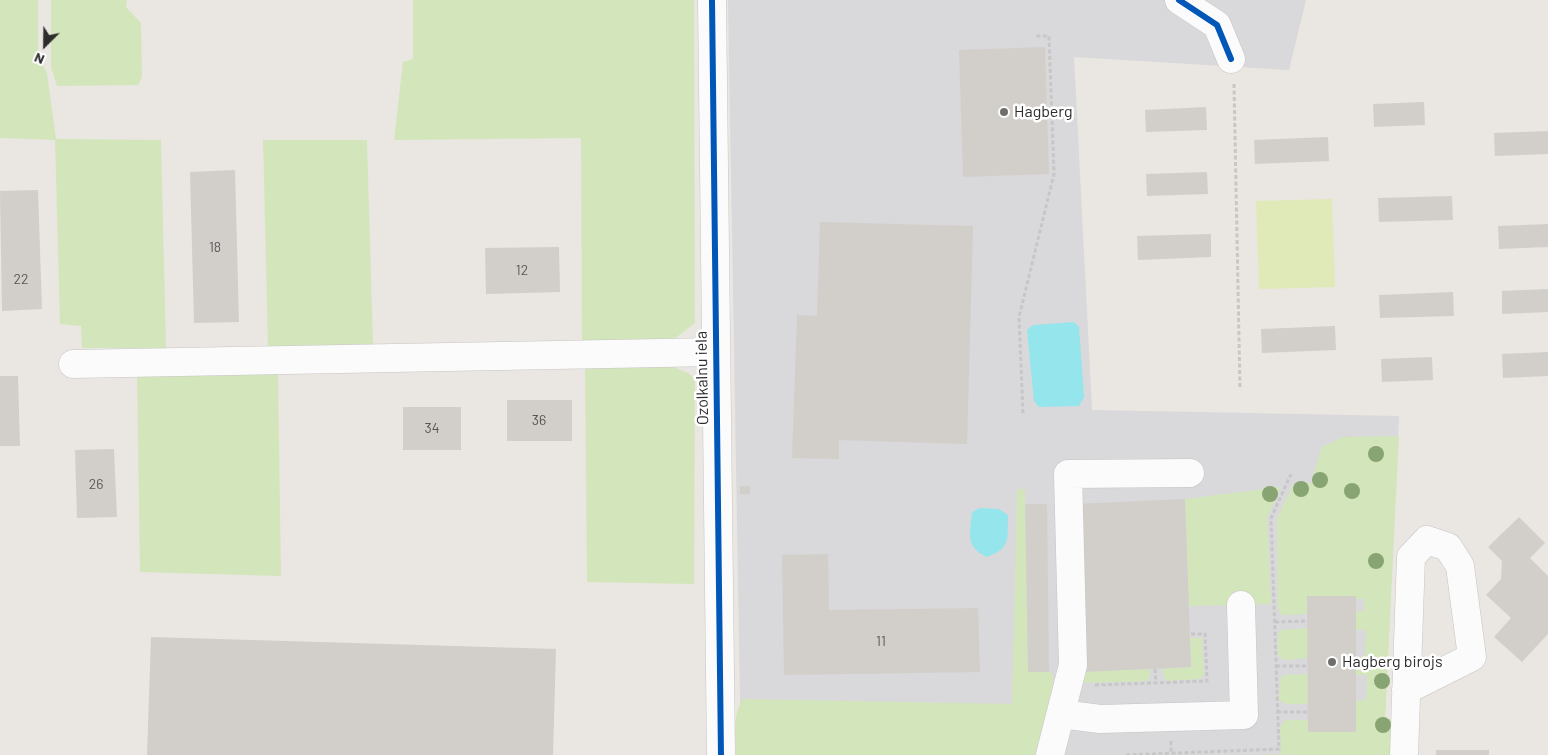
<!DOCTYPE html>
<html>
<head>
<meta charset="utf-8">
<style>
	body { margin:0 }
	#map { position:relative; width:1548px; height:755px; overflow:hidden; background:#eae6e2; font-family:Barlow,sans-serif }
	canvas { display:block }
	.north { position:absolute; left:20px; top:20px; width:50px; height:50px; -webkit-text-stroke:4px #fff; paint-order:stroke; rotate:203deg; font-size:14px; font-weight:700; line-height:20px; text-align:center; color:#2d2d2d }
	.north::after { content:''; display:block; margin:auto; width:18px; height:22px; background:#2d2d2d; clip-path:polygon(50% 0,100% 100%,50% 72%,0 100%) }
</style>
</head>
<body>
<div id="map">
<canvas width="1548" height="755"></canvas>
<div class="north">N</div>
</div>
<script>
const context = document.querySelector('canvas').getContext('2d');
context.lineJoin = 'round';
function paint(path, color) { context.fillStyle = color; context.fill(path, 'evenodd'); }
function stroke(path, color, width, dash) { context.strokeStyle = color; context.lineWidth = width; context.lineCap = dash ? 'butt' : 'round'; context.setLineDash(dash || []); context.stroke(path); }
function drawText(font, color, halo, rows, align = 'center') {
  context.font = font + ' Barlow,sans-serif'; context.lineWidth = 5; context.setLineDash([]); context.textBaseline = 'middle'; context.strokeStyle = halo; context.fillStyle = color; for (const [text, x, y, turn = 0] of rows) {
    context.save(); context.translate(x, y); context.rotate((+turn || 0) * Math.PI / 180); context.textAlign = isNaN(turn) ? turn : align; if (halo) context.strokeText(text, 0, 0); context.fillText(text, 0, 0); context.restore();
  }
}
const industrial = new Path2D(`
	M728,0H1306L1289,70L1074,57L1092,410L1399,416L1385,719L1396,755H741Z`);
const green = new Path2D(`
	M0,0H38V56L47,73L56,139L161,140L166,348H82L81,326L60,324L55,140L0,138Z
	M51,0H127L126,7L141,23L142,77L138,85L57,86L51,67Z
	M413,0H694L695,323L673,340L582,342L581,138L394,140L403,62L413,59Z
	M263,140H367L373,345L268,347Z
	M671,366L688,373L695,379L694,584L587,582L585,367Z
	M137,371L278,372L281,576L140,572Z
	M1399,436L1385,719L1398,720L1396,755H1258L1281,754L1280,727L1285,720H1308L1309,732H1356V701L1366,700L1367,675H1356V657L1365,656L1366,630H1356V612L1364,611V599H1355V596H1308L1307,614L1282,615L1278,608L1277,518L1293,485L1311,483L1322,447L1343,437Z
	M1281,487L1267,517L1271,604L1189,606L1185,499Z
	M1017,489H1025L1028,672H1049L1053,674L1052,698L1039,755H736C736,736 732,715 743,699L1012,704Z
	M1308,628V658L1285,660L1278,656V634L1282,630Z
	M1190,638H1202L1204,674L1200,679L1167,681L1163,675L1162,669L1191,667Z
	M1149,669L1150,677L1146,681L1079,683L1083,672Z
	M1308,674V704H1285L1279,699L1280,680L1283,675Z`);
const pitch = new Path2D(`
	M1332,199L1335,287L1259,289L1256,201Z`);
const water = new Path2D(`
	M1074,322L1079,327L1084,397L1079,406L1039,407L1034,401L1027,330L1033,325Z
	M980,508L999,509L1008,515C1007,537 1012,548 987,557C965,547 970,534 972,512Z`);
const building = new Path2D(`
	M1045,47L1049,174L963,177L959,50Z
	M1424,102L1425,125L1374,127L1373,104Z
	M1206,107L1207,130L1146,132L1145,110Z
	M1548,131V154L1495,156L1494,133Z
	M1328,137L1329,161L1255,164L1254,140Z
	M235,170L239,322L194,323L190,172Z
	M1207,172L1208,194L1147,196L1146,174Z
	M38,190L42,309L2,311L0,191Z
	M1452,196L1453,220L1379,222L1378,198Z
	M820,222L973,226L967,444L839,440V459L792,458L797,315L817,316Z
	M1548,224V247L1499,249L1498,226Z
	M1211,234V257L1138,260L1137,236Z
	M559,247L560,292L486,294L485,248Z
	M1548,289V312L1502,314V291Z
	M1453,292L1454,316L1380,318L1379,295Z
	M1335,326L1336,350L1262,353L1261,329Z
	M1548,352V376L1503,378L1502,354Z
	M1432,357L1433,380L1382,382L1381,359Z
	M0,376H18L20,446H0Z
	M507,400H572V441H507Z
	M403,407H461V450H403Z
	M114,449L117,517L77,518L75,450Z
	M740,486H750V494H740Z
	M1185,499L1191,667L1083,672L1076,504Z
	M1025,504H1047L1049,672H1028Z
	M1519,517L1545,543L1530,558L1548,576V634L1522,662L1494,637L1511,618L1486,595L1501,579L1502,561L1488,547Z
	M828,554L829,610L978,608L980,672L784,675L782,555Z
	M1307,596H1356V732H1308Z
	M151,637L556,649L553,755H147Z
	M1436,750H1489V755H1436Z`);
const path = new Path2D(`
	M1234,84L1240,389
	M1023,413L1019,317L1054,174L1049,36H1034
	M1275,622L1308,621
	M1276,666H1308
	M1155,669L1156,683
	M1095,685L1207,681L1205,634H1190
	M1277,712H1308
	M1171,741V754
	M1126,755L1279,749L1271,518L1291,474`);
const minor = new Path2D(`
	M712,0L721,755
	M1179,0L1217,25L1231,59
	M73,364L715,352
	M1061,714L1100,719L1244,715L1241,605
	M1050,755L1073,665L1068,474L1190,473
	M1404,755L1411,557L1427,540L1448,547L1460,566L1472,657L1406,690`);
const cycleway = new Path2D(`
	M712,0L721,755
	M1179,0L1217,25L1231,59`);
const trees = [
	[1376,454],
	[1320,480],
	[1301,489],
	[1352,491],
	[1270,494],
	[1376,561],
	[1382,681],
	[1383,725]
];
const markers = [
	[1004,112,5,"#6f6e6c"],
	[1332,662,5,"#6f6e6c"]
];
const numberNames = [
	["18",215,247],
	["12",522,270],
	["22",21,279],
	["36",539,420],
	["34",432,428],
	["26",96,484],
	["11",881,641]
];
const poiNames = [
	["Hagberg",1014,112],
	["Hagberg birojs",1342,662]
];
const streetNames = [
	["Ozolkalnu iela",702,378,-91]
];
paint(industrial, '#d9d8da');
paint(green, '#d3e6bb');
paint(pitch, '#e0eab9');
paint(water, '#95e5ed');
paint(building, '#d2cfcb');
stroke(minor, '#c6c5c5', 29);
stroke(path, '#c7c7c7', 3, [4, 2.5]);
stroke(minor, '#fcfbfb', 28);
stroke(cycleway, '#0057b8', 6);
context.fillStyle = '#89a473';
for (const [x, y] of trees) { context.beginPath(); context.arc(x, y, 8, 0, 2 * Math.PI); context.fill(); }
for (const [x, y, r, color] of markers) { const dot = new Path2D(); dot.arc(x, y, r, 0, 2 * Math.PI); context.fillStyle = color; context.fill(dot); stroke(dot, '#fff', 2); }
drawText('14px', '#575655', null, numberNames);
drawText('16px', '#2d2d2d', '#fff', poiNames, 'left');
drawText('16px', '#2d2d2d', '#fff', streetNames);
</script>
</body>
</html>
